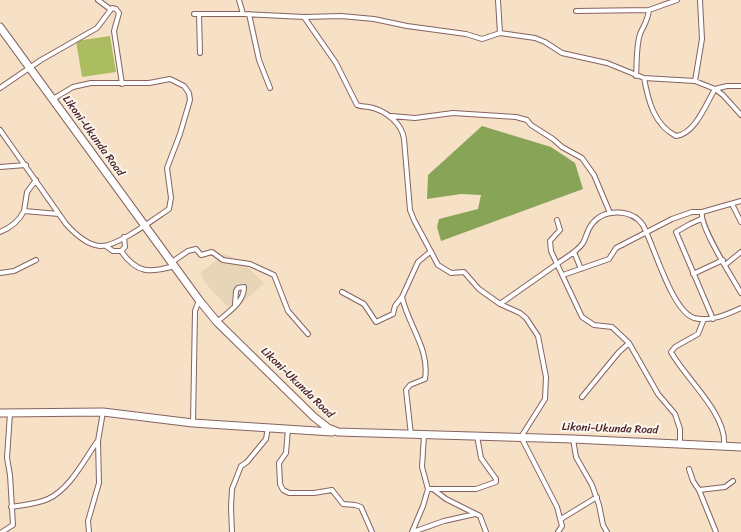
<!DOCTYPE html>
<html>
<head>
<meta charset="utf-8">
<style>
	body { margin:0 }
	canvas { display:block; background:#f6e0c6 }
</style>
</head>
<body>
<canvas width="741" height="532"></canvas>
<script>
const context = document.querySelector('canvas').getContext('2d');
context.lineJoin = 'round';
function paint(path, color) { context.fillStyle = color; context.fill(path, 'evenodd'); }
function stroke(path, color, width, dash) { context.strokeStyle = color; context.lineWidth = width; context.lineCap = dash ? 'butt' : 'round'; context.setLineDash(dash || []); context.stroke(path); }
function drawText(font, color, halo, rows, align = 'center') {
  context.font = font + ' Sriracha,sans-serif'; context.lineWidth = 4; context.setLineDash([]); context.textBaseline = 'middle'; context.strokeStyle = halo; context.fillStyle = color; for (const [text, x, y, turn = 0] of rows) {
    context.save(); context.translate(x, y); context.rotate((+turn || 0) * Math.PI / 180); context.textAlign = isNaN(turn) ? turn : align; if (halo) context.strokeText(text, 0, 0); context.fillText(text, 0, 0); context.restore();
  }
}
const built = new Path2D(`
	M224,254L240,260L264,283L232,312L207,285L200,273Z`);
const green = new Path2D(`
	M110,36L116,72L82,77L76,41Z`);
const forest = new Path2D(`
	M482,126L551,147L575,163L583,189L441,241L437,227L439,219L478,209L481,195L461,194L427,199L428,175Z`);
const minor = new Path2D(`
	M98,0L110,9
	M239,0L243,14
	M498,0L500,33
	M576,11L649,10L677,0
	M194,14H243L304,17L341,16L374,19L407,26L466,34L482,39L500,33L535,38L545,42L562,53L607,63L644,78L695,81L715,89L723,95L741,115
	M199,14L200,53
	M249,14L259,60L270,88
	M304,17L336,63L357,105C361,107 365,106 369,107C385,110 402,123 404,139L410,210L414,220L438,265L451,273L464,272L479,289L500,304L520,313L526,318L538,336L546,377L545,399L521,437L557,507L562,526L558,532
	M636,76C637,63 636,46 640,34C644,25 648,20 649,10
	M644,78C648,100 654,125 676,136C695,134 706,104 715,89L727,86H741
	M695,81L702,39L700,0
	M0,88L41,60L97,28L112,8L116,9L119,13L114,31L122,84
	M391,116L415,118L453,113L516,117L527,120L531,125L553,139L562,147L582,158L594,175L610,213
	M0,130L66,224C75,234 87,245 100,246C117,247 154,219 169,209L171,198L167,168L180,134L190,100L189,93L184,86L170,79L149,83H91L73,87L53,99
	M0,167L26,165
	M36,180L27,192L24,211L59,214
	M741,201L702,212C699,226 732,277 741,293
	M732,204L741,222
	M701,219L690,224L676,232L713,319
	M0,232C10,228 19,221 24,211
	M106,246L113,251H121L125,247L124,237
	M121,251C137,274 150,273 174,266
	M574,252L581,269
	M172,262L188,251L196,249L201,255L212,252L223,260L250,264L274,275L288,311L308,334
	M725,265L741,252
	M0,273L14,271L36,260
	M693,274L723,260
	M563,275L609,259L616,248L672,219L692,212H702
	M342,292L364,304L376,322L393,314L395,306L402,297
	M500,304L557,264L551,251L550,241L560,230L557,220
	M704,319L698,334L675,347L671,352C686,379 727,414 724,445
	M217,322C228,312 244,303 244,287L238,288L236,291L235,305
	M582,397L619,352L629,343
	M193,423L195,311L199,300
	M288,429L286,453L279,463L280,484L283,490L289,493H314L332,490L343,504L355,505L361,507L372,532
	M411,435L406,390L410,385L425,379C430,349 408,325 402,297L418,262L430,252
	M573,439L576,457L592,485L599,505L603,525L607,532
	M680,443V429L675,414L658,394L629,343L612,327L594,325L582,317L557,264C566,257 577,252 583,243C586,238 587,230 592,224C604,208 632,209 643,225C654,246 672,311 694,318C710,322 726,315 741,308
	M689,469L693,481L699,490L716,532
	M428,489H476L496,482V479L481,458L477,436
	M433,489L446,499L480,516L486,532
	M699,490L725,487L733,481
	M11,507C23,505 37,504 48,499C70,489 84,460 97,442
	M561,519L597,497
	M2,532L13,525L10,475L7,458L10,413
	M89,532L88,521L99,483L98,441L103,412
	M232,532L231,507L232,489L241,466L247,462L266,439L268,427
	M412,532L423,506L428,489L422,467L424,435
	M413,532L444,521L475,514`);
const trunk = new Path2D(`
	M0,27L199,300L217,322L314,417L328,428L338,432L573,439L741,447
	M0,413L103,412L193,423L332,432`);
const streetNames = [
	["Likoni-Ukunda Road",93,136,54],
	["Likoni-Ukunda Road",297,383,44],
	["Likoni-Ukunda Road",610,429,2]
];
paint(built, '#e7d5b7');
paint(green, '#abbd60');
paint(forest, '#88a456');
stroke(minor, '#866361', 6);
stroke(trunk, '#866361', 9);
stroke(minor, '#fff', 4);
stroke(trunk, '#fff', 7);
drawText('11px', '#4a1f2b', '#fbf7ec', streetNames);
</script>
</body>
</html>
